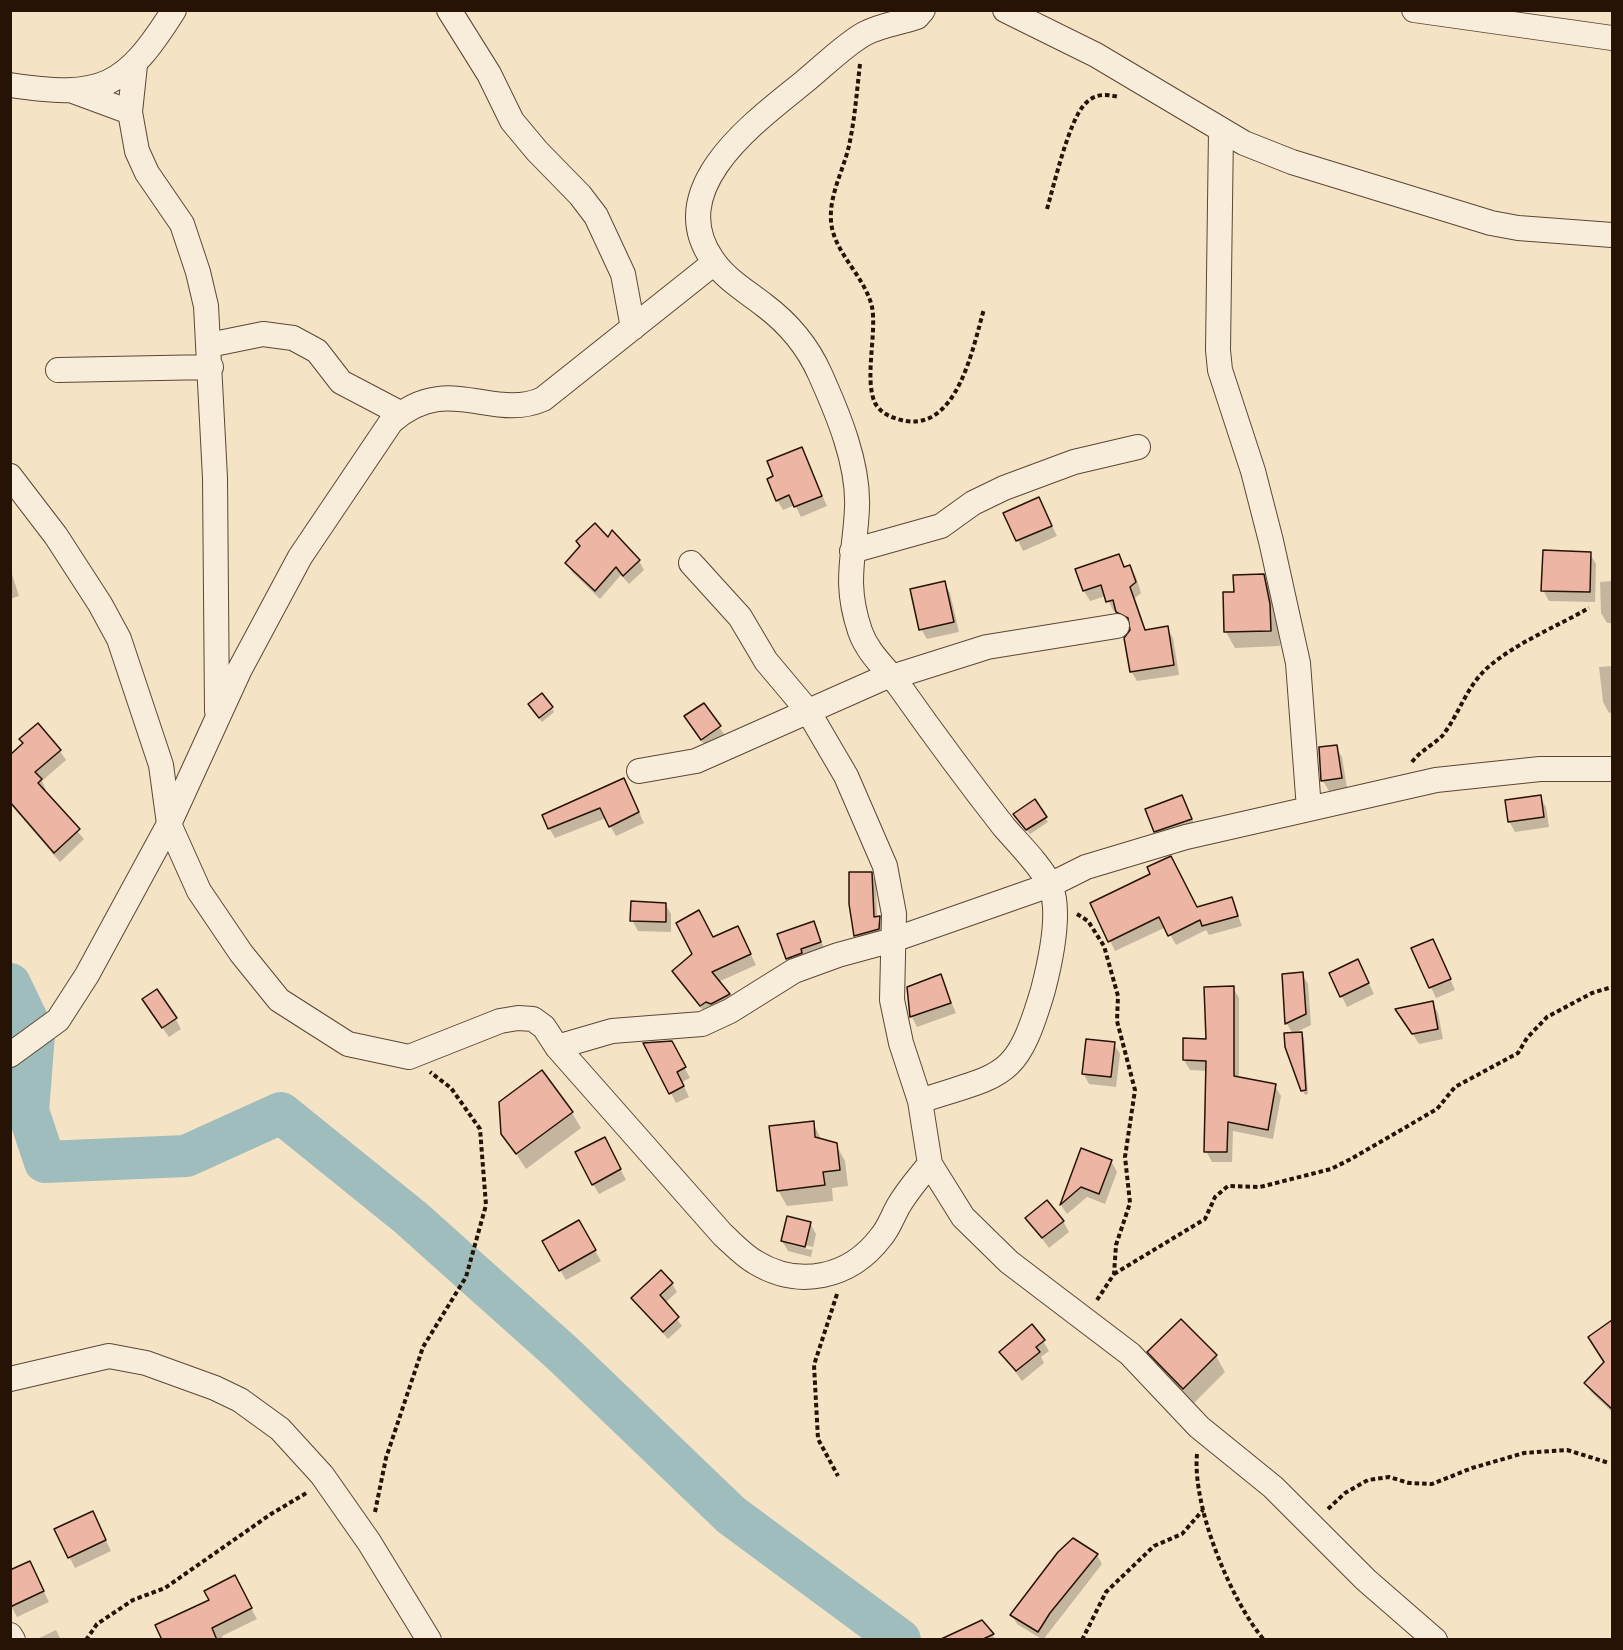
<!DOCTYPE html>
<html>
<head>
<meta charset="utf-8">
<style>
	body { margin:0 }
	#map { position:relative; width:1623px; height:1650px; overflow:hidden; background:#f5e3c6; font-family:"Gentium Book Plus",serif }
	canvas { display:block }
	.frame { position:absolute; inset:0; border:12px solid #261305; pointer-events:none }
</style>
</head>
<body>
<div id="map">
<canvas width="1623" height="1650"></canvas>
<div class="frame"></div>
</div>
<script>
const context = document.querySelector('canvas').getContext('2d');
context.lineJoin = 'round';
function paint(path, color) { context.fillStyle = color; context.fill(path, 'evenodd'); }
function stroke(path, color, width, dash) { context.strokeStyle = color; context.lineWidth = width; context.lineCap = dash ? 'butt' : 'round'; context.setLineDash(dash || []); context.stroke(path); }
const shadow = new Path2D(`
	M801,449L827,506L801,517L795,505L783,510L777,500L775,477Z
	M1039,499L1057,536L1023,551L1005,513Z
	M608,540L639,561L644,570L629,584L621,575L600,599L572,572L567,563Z
	M1590,554L1596,564L1595,602L1549,601L1543,590Z
	M1119,556L1125,568L1130,566L1136,577L1141,593L1135,598L1146,631L1167,628L1173,638L1179,675L1137,681L1131,671V626L1124,622L1117,611L1114,612L1106,596L1090,601L1084,591Z
	M10,568L19,596L10,599Z
	M1263,576L1272,592L1279,622L1280,646L1235,648L1226,632L1236,593Z
	M1612,581V623H1607L1601,613L1600,582Z
	M944,583L950,593L959,632L927,639L921,629Z
	M1612,666V712L1609,713L1603,702L1599,667Z
	M704,705L726,737L708,750L692,727Z
	M552,708L554,712L542,722L532,709Z
	M24,744L60,751L66,760L42,781L46,790L44,792L84,839L60,862L10,804V778Z
	M1336,747L1342,757L1347,788L1329,791L1323,781Z
	M629,790L644,823L616,836L606,818L555,838L549,828Z
	M1182,796L1197,830L1161,841L1155,831Z
	M1540,797L1546,807L1549,827L1515,832L1509,821Z
	M1034,801L1048,822L1030,834L1017,819Z
	M871,873L876,882L877,918L884,926V937L861,944L856,935Z
	M1232,899L1242,926L1209,935L1206,930L1176,945L1166,927L1115,951L1092,904L1197,909Z
	M665,904L671,914V932L638,931L632,920Z
	M813,923L826,952L793,969L779,935Z
	M743,938L756,965L718,982L734,1004L707,1016L674,971L713,939Z
	M1413,949L1438,951L1455,990L1436,998Z
	M1363,971L1374,994L1347,1007L1331,974Z
	M1302,974L1308,984L1311,1025L1293,1034L1287,1024L1284,975Z
	M940,976L956,1013L917,1027L912,1017L908,988Z
	M1233,988L1239,998V1079L1275,1086L1281,1096L1273,1139L1233,1131L1232,1162H1212L1206,1151L1208,1071L1190,1070L1184,1060L1208,1040Z
	M1432,1003L1438,1013L1443,1039L1419,1044L1403,1019Z
	M150,1010L175,1018L181,1029L169,1037Z
	M1301,1033L1304,1038L1308,1094L1305,1095L1302,1090Z
	M1114,1044L1120,1054L1116,1087L1089,1084L1083,1073Z
	M677,1053L690,1078L682,1082L689,1097L676,1103L671,1093Z
	M572,1113L581,1128L526,1169L503,1134Z
	M813,1123L822,1141L836,1145L845,1161L848,1186L832,1188L833,1201L787,1206L778,1190Z
	M610,1149L626,1180L599,1194L593,1184Z
	M1082,1150L1111,1161L1117,1172L1105,1204L1087,1197L1067,1214L1061,1205Z
	M1027,1218L1063,1221L1069,1232L1049,1248Z
	M579,1222L601,1261L566,1280L544,1242Z
	M810,1223L816,1234L811,1257L788,1251L782,1241ZM788,1241L813,1247L812,1250L788,1244Z
	M672,1284L677,1292L665,1303L682,1326L668,1339L633,1299Z
	M1181,1321L1216,1356L1225,1372L1193,1404L1158,1368L1149,1352Z
	M1611,1324L1612,1325V1412L1591,1392L1586,1383L1605,1362Z
	M1043,1341L1049,1351L1041,1357L1044,1363L1022,1381L1001,1352Z
	M98,1524L111,1551L75,1568L56,1530Z
	M1073,1540L1097,1555L1102,1564L1043,1640L1017,1624L1012,1615L1021,1600Z
	M35,1573L49,1602L17,1617L10,1604Z
	M240,1588L257,1619L222,1636L224,1640H163Z
	M982,1622L996,1640H943Z
	M56,1630L61,1640H35Z`);
const river = new Path2D(`
	M10,984L34,1034L28,1111L45,1162L186,1156L281,1113L411,1218L468,1269L562,1353L731,1515L900,1640`);
const building = new Path2D(`
	M802,447L822,496L794,507L789,495L776,501L767,479L773,476L767,461Z
	M1039,497L1052,526L1016,541L1003,513Z
	M595,523L608,537L612,530L640,560L623,576L616,567L595,591L565,563L580,546L576,541Z
	M1543,550L1591,552L1590,592L1541,591Z
	M1119,554L1124,567L1130,565L1136,582L1130,587L1145,630L1168,626L1174,665L1130,672L1124,638L1130,630L1128,618L1116,612L1113,600L1106,602L1101,585L1083,591L1075,569Z
	M1264,574L1270,604L1271,631L1224,632L1223,592H1234L1233,575Z
	M945,581L954,622L919,630L910,589Z
	M542,693L553,707L539,718L528,704Z
	M704,703L721,726L701,740L684,716Z
	M38,723L61,750L35,772L42,779L38,783L80,829L54,853L10,802V755L23,743L19,739Z
	M1337,745L1342,778L1321,781L1319,747Z
	M624,778L639,812L609,827L600,808L548,829L542,815Z
	M1182,795L1192,819L1154,832L1145,809Z
	M1541,795L1544,817L1508,822L1505,800Z
	M1035,799L1047,817L1026,830L1013,814Z
	M1171,856L1197,907L1232,897L1238,916L1202,926L1200,920L1168,936L1159,917L1108,942L1090,903L1150,874L1147,867Z
	M849,872H872L874,917L880,916L879,929L854,936L849,904Z
	M631,901L666,903V922L630,921Z
	M699,910L713,937L738,926L751,954L712,972L730,994L711,1004L706,1002L700,1006L672,971L692,954L676,923Z
	M814,921L821,942L801,949L802,953L786,959L777,934Z
	M1433,939L1451,979L1429,988L1411,948Z
	M1358,959L1369,983L1340,997L1329,973Z
	M1303,972L1306,1014L1285,1024L1282,974Z
	M941,974L951,1003L910,1017L907,987Z
	M1234,986V1076L1276,1084L1268,1130L1228,1122L1227,1152H1204L1206,1061L1183,1060V1038L1206,1039L1204,987Z
	M157,989L177,1018L162,1028L142,999Z
	M1433,1001L1438,1029L1412,1034L1395,1009Z
	M1302,1032L1306,1090L1301,1091L1285,1047L1284,1033Z
	M1086,1039L1115,1042L1111,1077L1082,1074Z
	M672,1041L686,1067L677,1072L684,1086L669,1094L643,1043Z
	M542,1070L573,1112L516,1154L501,1134L499,1102Z
	M814,1121L815,1137L837,1143L840,1170L823,1172L825,1185L777,1191L769,1126Z
	M605,1137L621,1169L592,1185L575,1152Z
	M1081,1148L1112,1160L1099,1194L1081,1187L1060,1205Z
	M1047,1200L1064,1221L1042,1238L1025,1218Z
	M787,1216L811,1222L805,1247L781,1241Z
	M579,1220L596,1250L559,1271L542,1241Z
	M661,1270L673,1283L660,1295L679,1317L663,1332L631,1298Z
	M1181,1319L1217,1355L1183,1389L1147,1352Z
	M1612,1320V1409L1584,1383L1604,1362L1588,1337Z
	M1032,1324L1045,1340L1036,1347L1040,1352L1016,1371L999,1352Z
	M93,1511L106,1540L68,1558L54,1529Z
	M1073,1538L1098,1554L1050,1613L1038,1632L1010,1615L1058,1552Z
	M30,1561L44,1591L10,1607V1570Z
	M235,1575L252,1608L212,1628L217,1640H162L155,1625L209,1600L204,1591Z
	M982,1620L994,1634L981,1640H939Z`);
const path = new Path2D(`
	M860,64C857,90 855,116 850,141C845,168 829,193 831,221C833,252 865,276 872,307C877,333 864,379 875,403C881,414 894,419 906,421C958,429 973,347 984,309
	M1047,209C1054,185 1069,120 1085,104C1095,93 1106,94 1119,97
	M1412,762C1421,750 1436,743 1443,735C1459,714 1466,688 1486,669C1515,643 1556,627 1589,608
	M1077,914L1088,921L1104,946L1118,996L1117,1021L1135,1090L1125,1157L1130,1203L1116,1245L1114,1274L1097,1300
	M1114,1274L1205,1219L1215,1197L1228,1186L1260,1187L1331,1169L1351,1159L1437,1109L1455,1087L1518,1053L1527,1038L1547,1017L1592,993L1612,987
	M837,1294L814,1365L818,1439L838,1476
	M1197,1454C1192,1506 1230,1599 1264,1640
	M1328,1509L1345,1493L1368,1480L1389,1477L1409,1483L1432,1484L1472,1468L1524,1453L1567,1450L1609,1463
	M375,1512L386,1458L423,1347L466,1277L486,1205L480,1129L451,1088L430,1072
	M86,1640L97,1624L133,1600L165,1588L271,1514L308,1492
	M1082,1640L1106,1592L1154,1546L1182,1534L1203,1510`);
const minor = new Path2D(`
	M449,10L489,74L512,121L537,151L580,195L596,216L623,274L633,328
	M1005,10L1096,55L1244,143L1292,162L1491,223L1518,228L1612,235
	M1414,10L1612,38
	M135,65L130,112L137,151L147,173L182,224L198,272L206,306L215,478L217,711
	M10,85C102,99 125,88 174,10
	M73,91L130,112
	M1221,131L1218,350L1220,370L1253,471L1271,541L1298,663L1309,809
	M209,345L263,334L293,338L317,351L341,382L400,413
	M58,370L211,367
	M10,476L56,536L100,604L119,639L161,765L169,824L199,891L241,953L279,1000L348,1044L409,1057L500,1021L518,1018L533,1019L544,1027L557,1047L723,1235C733,1244 743,1255 755,1262C799,1289 850,1278 881,1237C889,1228 893,1215 899,1205C908,1190 919,1177 930,1164
	M852,551L941,526L973,503L1004,488L1074,462L1138,447
	M691,563L740,617L766,661L808,711L846,776L885,866L894,914L892,1000L901,1043L920,1101L930,1164L963,1217L1009,1262L1130,1354L1199,1427L1273,1487L1366,1580L1435,1640
	M892,677L987,647L1117,626
	M639,771L696,761L890,675
	M557,1047L612,1031L702,1024L730,1011L794,971L838,955L893,940L1050,885L1086,867L1186,837L1436,780L1540,769H1612
	M10,1055L58,1020L87,975L169,824L240,669L300,557L391,422C447,371 492,422 543,399L714,263
	M920,1101C1005,1073 1016,1081 1043,990C1050,963 1061,913 1051,887C1044,869 1017,842 1004,827C968,781 934,735 900,687C886,668 868,654 860,631C843,581 855,556 857,508C859,464 838,414 820,374C808,347 788,323 764,305C746,291 724,278 712,259C663,187 756,121 804,82C824,66 843,46 864,34C880,25 900,23 917,17L923,10
	M10,1379L109,1356L146,1363L215,1388L240,1400L280,1429L322,1475L369,1542L429,1640
	M10,1635L13,1640`);
paint(shadow, '#0003');
stroke(river, '#9fbdbd', 42);
paint(building, '#edb6a4');
stroke(building, '#261305', 1.5);
stroke(minor, '#5a4735', 26);
stroke(path, '#261305', 4, [4.5, 3]);
stroke(minor, '#f8edda', 24);
</script>
</body>
</html>
